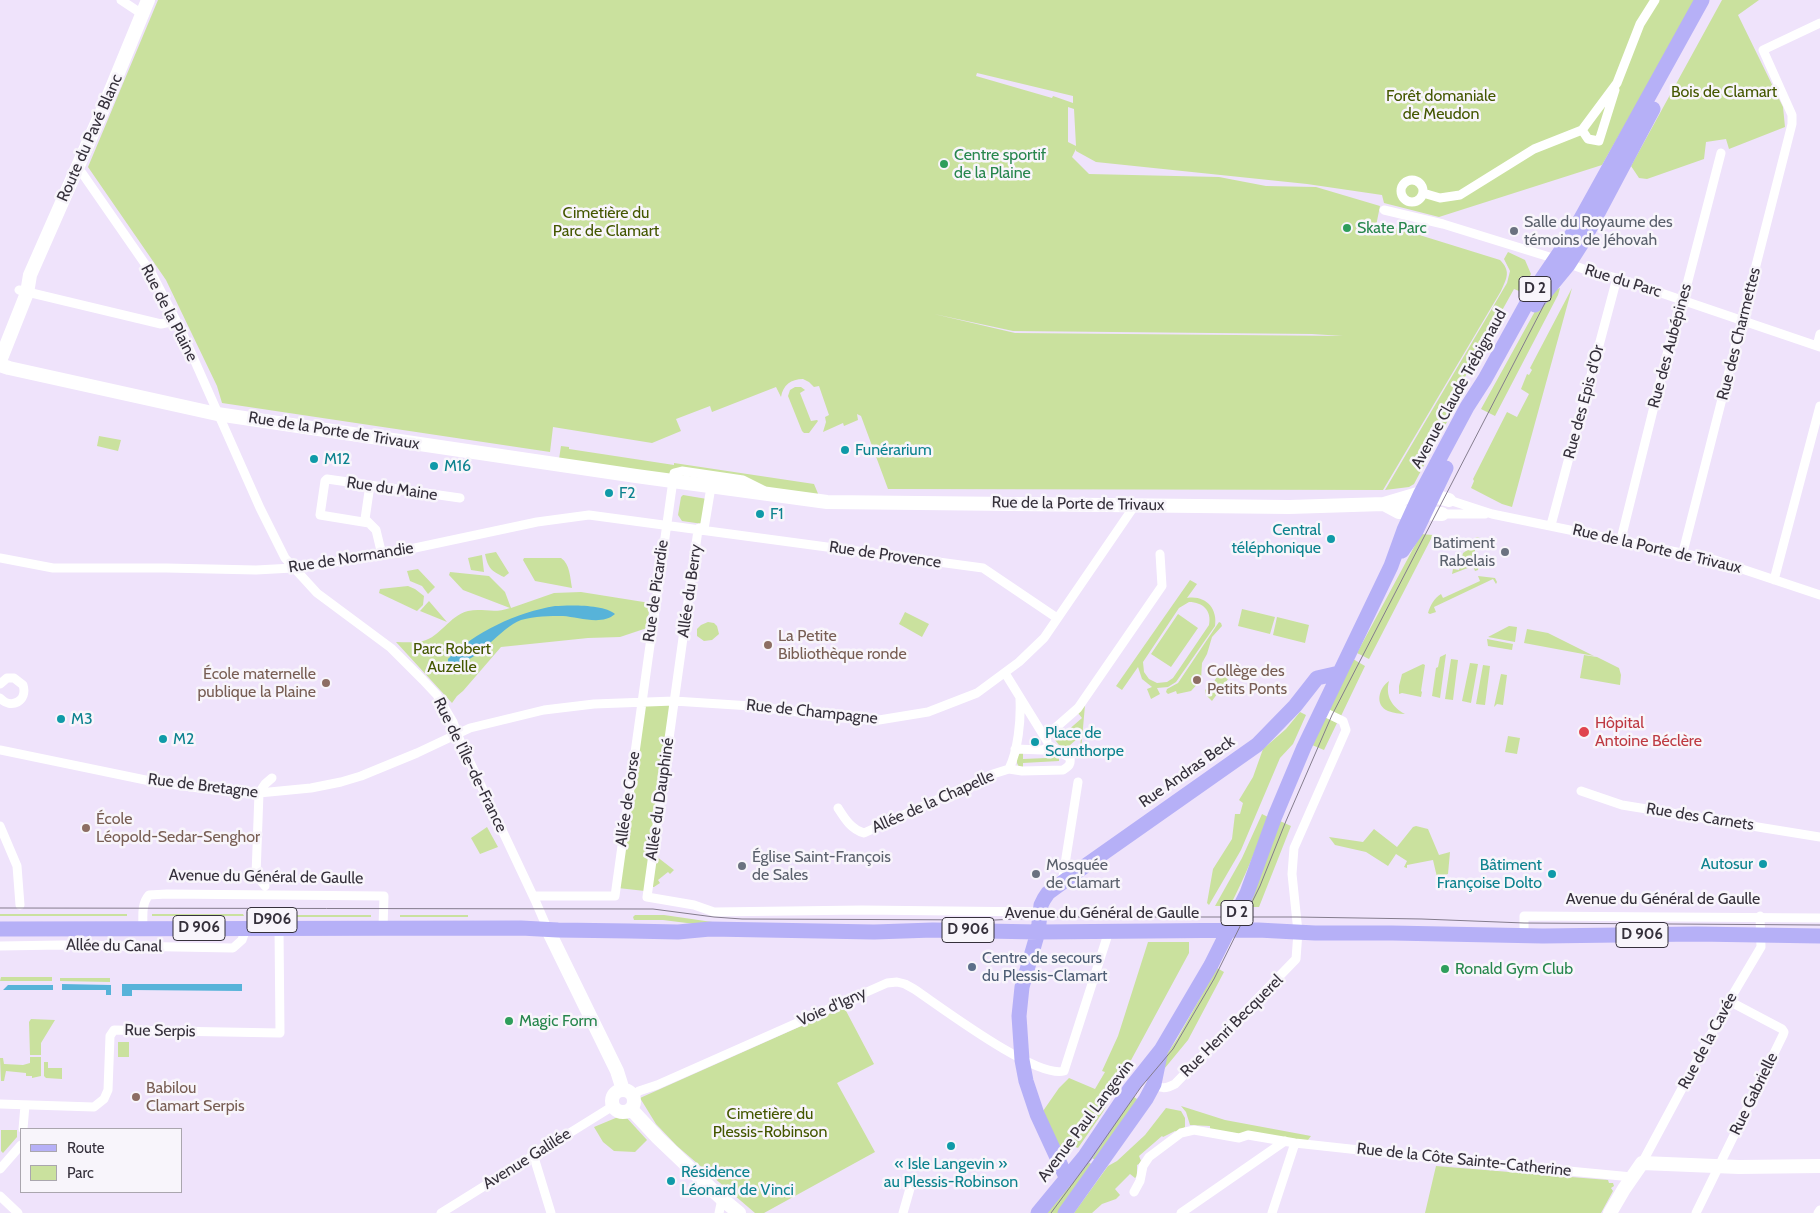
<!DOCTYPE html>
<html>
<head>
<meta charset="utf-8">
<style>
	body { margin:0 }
	#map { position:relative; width:1820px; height:1213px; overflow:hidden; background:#efe3fb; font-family:Cabin,sans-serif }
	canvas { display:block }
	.legend { position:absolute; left:20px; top:1128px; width:162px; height:65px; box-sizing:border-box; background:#f8f5fb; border:1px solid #aaa6ae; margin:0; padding:6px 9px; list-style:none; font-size:15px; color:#35303b }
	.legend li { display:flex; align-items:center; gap:10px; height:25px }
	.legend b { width:25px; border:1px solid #aaa6ae }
</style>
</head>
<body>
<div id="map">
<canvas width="1820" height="1213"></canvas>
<ul class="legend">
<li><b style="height:6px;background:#b6b0f7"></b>Route</li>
<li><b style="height:14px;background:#cae19e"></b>Parc</li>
</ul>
</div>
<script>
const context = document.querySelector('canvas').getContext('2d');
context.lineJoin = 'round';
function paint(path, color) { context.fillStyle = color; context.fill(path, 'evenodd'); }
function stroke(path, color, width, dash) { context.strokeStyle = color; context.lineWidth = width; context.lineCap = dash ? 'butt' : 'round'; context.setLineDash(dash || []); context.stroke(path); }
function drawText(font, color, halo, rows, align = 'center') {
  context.font = font + ' Cabin,sans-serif'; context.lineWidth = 5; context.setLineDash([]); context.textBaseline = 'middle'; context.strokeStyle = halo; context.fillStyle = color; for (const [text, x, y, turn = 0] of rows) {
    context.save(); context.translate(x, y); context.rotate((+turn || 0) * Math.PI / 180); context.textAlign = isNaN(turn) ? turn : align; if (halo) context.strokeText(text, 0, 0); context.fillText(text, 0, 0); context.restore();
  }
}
const green = new Path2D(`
	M158,0H1696L1602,165L1439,217L1384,203L1382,195L1307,184L1096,162L1076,151V149L1072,157L1089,174L1219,177L1266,186L1316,187L1380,206L1376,226L1382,228L1384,224L1500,260C1511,271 1507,278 1501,291L1383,490L888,489L861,416L857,414L858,420L844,426L843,423L823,432L826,422L825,417L829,415L819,386L814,387L809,382L803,379C791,379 783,385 781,397L776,387L712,412L710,406L676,419L681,431L652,443L553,427L550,452L222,403L217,386L166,280L88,167ZM977,73L1073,96V103L1053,96L1052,98L976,76ZM1068,107L1074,109L1076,146L1068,142ZM934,314L1013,331L1312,334L1343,336L1015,333Z
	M1722,0H1759L1738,15L1783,107L1785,127L1729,149L1726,139L1706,142L1704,159L1647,179L1639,178L1631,166Z
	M1508,252L1525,260L1531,274L1524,288L1519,291L1514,289L1465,377V388L1414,484L1409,487L1385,490L1507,283L1510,271L1504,259Z
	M1560,288L1558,295L1495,416L1481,409L1539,304L1551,291Z
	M1572,288L1512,507L1502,504L1471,488L1474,481L1473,479L1507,412L1517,417L1529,394L1521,389L1527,374L1529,375L1532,370L1530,368Z
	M795,387H801L805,390L800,393L811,421L817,420L818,421L809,433H804L802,431L788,396L790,390Z
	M99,436L121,440L118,451L97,446Z
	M561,446L569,447V449L674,465V463L814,484L819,496L559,459Z
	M683,495L707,499L703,524L682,521L678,515L681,497Z
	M1421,534L1433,535L1369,659L1357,653Z
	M1477,537L1482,539L1481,547L1476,546L1472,564L1479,565L1478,570L1475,571L1473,566L1452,574L1453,569L1459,570L1463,553L1478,543L1475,538Z
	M496,552L509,573L504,577C491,571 488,568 485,554Z
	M482,555L484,572L471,570L468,558Z
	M524,558H561C570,564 570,577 572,588L535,581L523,560Z
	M418,569L435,587L428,594L422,586L410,581L407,571Z
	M450,572L489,576L505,592L511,608L554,593L581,592L650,603L647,628L620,637L588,638L501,647L463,691L457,696L452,703L396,642C405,642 415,643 423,641C440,637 449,616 468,611C483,608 494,614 510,608L463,590L449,575Z
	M1478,576L1495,578L1497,582L1496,584L1493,579L1434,607L1436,612L1430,614L1428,613C1430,606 1434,598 1441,594L1443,598L1480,581Z
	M1190,580L1197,584L1187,598C1205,595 1218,608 1215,626L1176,682L1168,687L1157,688L1160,694L1151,699L1147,689L1152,687L1142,679L1138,667L1122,690L1116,686ZM1189,602C1203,602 1212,611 1209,625L1173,678L1167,682L1157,683L1149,679L1144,672L1143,662L1179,608Z
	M408,586L415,589L424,596L423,605L417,611L379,593L380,589Z
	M429,601L447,622L420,611Z
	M1242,609L1275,617L1270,634L1238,626Z
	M905,612L929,624L922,637L899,624Z
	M1178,614L1198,628L1171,667L1151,654Z
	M1277,617L1309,625L1305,643L1273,635Z
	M708,622L714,623L717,626L719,634L712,640L704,641L697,636V629L701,625Z
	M1219,622L1221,623L1222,626L1212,637L1207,654L1202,663L1201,680L1191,691L1177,694L1176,691L1168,694L1166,692L1167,689L1178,683Z
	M1509,626L1517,627L1515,642L1488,637Z
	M1527,629L1548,633L1594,656L1524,643Z
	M1487,639L1513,644L1512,650L1488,646Z
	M1446,654L1440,698L1432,696L1436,668L1438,667L1440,657Z
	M1584,655L1597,657L1619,668L1621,675L1620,685L1580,678Z
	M1353,659L1365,666L1341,716L1329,710Z
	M1451,659L1458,660L1453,700L1445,699Z
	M1470,663L1478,664L1471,703L1462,701Z
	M1423,664L1425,665L1421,691L1422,692L1421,697L1402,693L1399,694V686L1402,674Z
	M1483,665L1490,666L1485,705L1476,704Z
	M1219,672L1228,679L1212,701L1206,695L1205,690L1214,682Z
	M1501,674L1507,675L1503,705L1497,704L1494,707Z
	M1389,681C1385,696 1392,707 1405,714C1400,714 1393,713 1388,711C1374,705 1379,688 1389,681Z
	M645,703L672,705L645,891L618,888Z
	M1085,705L1081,751L1076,753L1075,752L1080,747L1081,738H1078L1069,746L1070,748L1059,745L1052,736L1061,727L1066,732L1082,718L1078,713Z
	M1300,712L1306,715L1293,744L1280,758L1241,850L1209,905L1207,903L1213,869L1232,839L1235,814H1240L1243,803L1239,800L1253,777L1263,749L1286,729Z
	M1325,717L1337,723L1324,750L1312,745Z
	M1508,736L1520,738L1517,754L1505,752Z
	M1023,752V759L1047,758L1046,752H1049L1059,756V761L1023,763V767H1019L1017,763V757L1020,753Z
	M1262,814L1268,817C1257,847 1245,877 1230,906H1215L1242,858Z
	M1280,821L1291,826L1259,907H1249Z
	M1416,826L1428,829L1439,855L1450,852L1448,874L1437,877L1433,860L1407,865V868L1404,867L1407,861L1396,854L1388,866L1366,852L1335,845L1329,837L1363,842L1374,829L1397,847L1413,827Z
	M487,827L498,847L480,854L471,838Z
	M656,856L674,870L670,874L668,872L658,880L660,883L654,887H652Z
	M0,914H127V916H0Z
	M152,914H243L244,916H152Z
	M288,915H371V917H287Z
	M400,915H468V917H400Z
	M635,915H664L719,923L703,925L663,920H634L633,917Z
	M1148,942H1189V953L1103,1112L1078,1148L1073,1146L1071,1147L1070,1151C1054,1149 1049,1123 1043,1111L1059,1088L1069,1078L1095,1089L1105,1072L1102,1071L1118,1036Z
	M1217,968L1224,972L1188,1040L1160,1074L1163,1060L1177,1039Z
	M1,977H52V981H0Z
	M60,978H110V982L60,981Z
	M844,1007L874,1064L837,1083L875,1152L764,1213H755L677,1146L656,1124L640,1098Z
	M31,1019L55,1020L41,1043V1055H30L29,1022Z
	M118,1042H129V1057H118Z
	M30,1057H41V1076L32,1078V1076H26V1073L6,1071L4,1081H1L0,1058H3L4,1064L23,1065L30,1063Z
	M44,1062H48V1068H62V1079L46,1078L44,1076Z
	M1131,1095L1140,1101L1099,1163L1088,1155Z
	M1181,1106L1225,1120L1311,1136L1308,1140H1294L1239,1134L1210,1129V1126L1190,1125L1186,1112Z
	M1166,1108L1181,1111L1185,1118V1127L1178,1133L1175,1131L1163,1137L1162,1136L1139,1156L1141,1161L1139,1164L1137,1165V1176L1135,1178L1130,1174L1115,1189L1120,1195L1116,1199L1102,1204L1092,1213H1074L1108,1166L1117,1161L1145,1135Z
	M618,1117H626L647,1140L635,1152L614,1151L603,1142L594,1127Z
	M1,1130H17V1137L3,1153L1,1151Z
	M1085,1160L1096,1167L1061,1213H1043Z
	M1436,1166L1608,1180L1609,1183H1613L1614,1186L1611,1188L1613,1191L1601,1213H1425Z`);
const water = new Path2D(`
	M555,606C569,605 604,604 615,614C602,626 578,617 563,616C549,616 535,616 521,620C498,628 473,671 448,662V659C474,632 518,612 555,606Z
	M62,984L111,985V995H106V990H62Z
	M122,984H242V991L132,990V996H122Z
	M8,985H53V990H3Z`);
const street = new Path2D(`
	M121,0L142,14
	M1582,130L1617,83L1640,24L1655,0
	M1582,130L1588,139L1599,141L1615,90
	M77,170L82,173L152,274L181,330L260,508L285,558L317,593L391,648L423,680L437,695L453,722L461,743L535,900L548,930
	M1401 191a11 11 0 1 1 22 0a11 11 0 1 1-22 0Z
	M1423,193L1440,198L1460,195L1534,149L1582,130
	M1384,210L1443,224L1556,259L1589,271L1617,278L1820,347
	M19,290L161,324L176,321
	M1817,346L1820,334
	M370,485L365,519L376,530L382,555
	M1449,500L1492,514L1715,560L1820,595
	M1442,514H1485
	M369,523L320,515L325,481L327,479L460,498
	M1551,525L1617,278
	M698,530L647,897L694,905L714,912L862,910L1040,912
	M698,530L699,528L704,529L711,487
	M1621,539L1679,306L1684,296L1721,153
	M1683,552L1792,124V115L1763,50L1820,23
	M0,558L53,568H166L256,570L293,568L382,555L537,522L589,515L983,568L1057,618
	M1774,580L1820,406
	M1005,673L1047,741
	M0,684L7,678H14L23,685C28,701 11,710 0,698
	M1045,737L1078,708L1162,586L1160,554
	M1015,749L1043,750L1050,746L1070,758C1071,765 1069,766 1063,770L1022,771L1009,769C1018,750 1021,721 1020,699
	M0,750L155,782L214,790L259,793L311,788L341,782L361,776L417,753L470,728L544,710L594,704L674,701L751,706L853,719L879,720L928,712L977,693L1019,662L1044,638L1135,505
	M1581,791L1622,805L1820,837
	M838,808C845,819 851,829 864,833L993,774L1009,769
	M0,826L17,866L20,905
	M1062,883L1078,782
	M265,886L256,875L259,793L265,784L272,778
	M534,896H615L674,473L682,471L743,480L763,490
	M143,928C143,917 141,904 149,895L167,894L384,896L383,928
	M1524,935V916L1820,918
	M0,946L62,945L233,948L242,940L246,928
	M1152,1083C1160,1089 1166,1089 1175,1084L1296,959L1298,932L1292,874L1294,848L1346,730L1343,721L1320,710
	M633,1096L639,1091L657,1085L887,983L897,982L905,984L914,989C941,1007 1036,1079 1064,1071L1109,931
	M0,1104L94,1107L104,1099L108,1090L110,1036L114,1030L280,1033L279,928
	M23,1129L25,1105
	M533,1154L551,1213
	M1642,1163L1729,1001L1761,947L1760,916
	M0,1169L21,1145
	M1134,1192L1140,1181L1143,1166L1149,1157L1181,1133L1194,1130L1239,1138L1248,1135L1295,1143L1442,1159L1632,1177
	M0,1196L18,1213
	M441,1213L613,1106
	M719,1213L722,1199
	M903,1213L911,1185
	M1181,1213L1285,1141
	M1272,1213L1295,1143
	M1696,1213L1783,1035L1784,1032L1782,1029L1729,1001
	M1818,1213L1820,1210`);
const secondary = new Path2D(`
	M0,361L27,293L30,275L104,107L148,0
	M0,365L9,368L217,414L636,476L827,502L1289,507L1384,504L1421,493L1449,500
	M1384,504L1399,512L1442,514
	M548,930L617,1071L623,1090
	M612 1101a11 11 0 1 1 22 0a11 11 0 1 1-22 0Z
	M631,1109L658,1138L722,1199L739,1213
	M1610,1213L1624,1189L1642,1163L1739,1167L1820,1166`);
const primary = new Path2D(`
	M1535,305L1568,265L1582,243L1653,109
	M1402,551L1416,531L1446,468
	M0,929L521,928L558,930L630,931L678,932L710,929L874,932L933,930L1038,932L1258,930L1315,933H1392L1543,936L1696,934L1820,936
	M1067,1179L1037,1114L1026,1081L1022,1060L1019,1016L1022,987L1038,932L1041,905L1044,899L1048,893L1078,871L1257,745L1295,706L1317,678L1339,673
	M1038,1213L1085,1156L1130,1089L1161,1050L1211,965L1247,893L1275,816L1304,747L1391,566L1404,530L1421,493L1467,407L1485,379L1533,292L1573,233L1702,0
	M1065,1213L1146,1099L1154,1084L1160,1055`);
const tram = new Path2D(`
	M0,908L653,909L714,917L742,919L995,920L1058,917H1297L1422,919L1524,923L1820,925
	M1051,1213L1090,1160L1141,1087L1173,1049L1214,979L1260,886L1286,821L1332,715L1545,303`);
const markers = [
	[944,164,5,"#2e9e5b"],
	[1347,228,5,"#2e9e5b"],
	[1514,231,5,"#6b7280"],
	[845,450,5,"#0f9aa8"],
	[314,459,5,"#0f9aa8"],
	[434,466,5,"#0f9aa8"],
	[609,493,5,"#0f9aa8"],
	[760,514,5,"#0f9aa8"],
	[1331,539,5,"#0f9aa8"],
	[1505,552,5,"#6b7280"],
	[768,645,5,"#8d6e63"],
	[1197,680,5,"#8d6e63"],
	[326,683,5,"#8d6e63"],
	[61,719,5,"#0f9aa8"],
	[1584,732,6,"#e0444e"],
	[163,739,5,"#0f9aa8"],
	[1035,742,5,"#0f9aa8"],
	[86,828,5,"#8d6e63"],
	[1763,864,5,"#0f9aa8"],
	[742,866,5,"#6b7280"],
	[1036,874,5,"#6b7280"],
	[1552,874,5,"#0f9aa8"],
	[972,967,5,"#5c6f8a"],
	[1445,969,5,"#2e9e5b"],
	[509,1021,5,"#2e9e5b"],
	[136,1097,5,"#8d6e63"],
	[951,1146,5,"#0f9aa8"],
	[671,1181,5,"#0f9aa8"]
];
const shields = [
	[1535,289,32],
	[1237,913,32],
	[272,920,50],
	[199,928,52],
	[968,930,52],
	[1642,935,52]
];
const shieldNames = [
	["D 2",1535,289],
	["D 2",1237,913],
	["D906",272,920],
	["D 906",199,928],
	["D 906",968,930],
	["D 906",1642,935]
];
const parkNames = [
	["Bois de Clamart",1724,92],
	["Forêt domaniale",1441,96],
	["de Meudon",1441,114],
	["Cimetière du",606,213],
	["Parc de Clamart",606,231],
	["Parc Robert",452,649],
	["Auzelle",452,667],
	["Cimetière du",770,1114],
	["Plessis-Robinson",770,1132]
];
const streetNames = [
	["Route du Pavé Blanc",90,138,-66],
	["Rue du Parc",1623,281,17],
	["Rue de la Plaine",169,313,63],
	["Rue des Charmettes",1739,334,-76],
	["Rue des Aubépines",1670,346,-75],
	["Avenue Claude Trébignaud",1459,389,-61],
	["Rue des Epis d'Or",1584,402,-75],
	["Rue de la Porte de Trivaux",334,431,9],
	["Rue du Maine",392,489,8],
	["Rue de la Porte de Trivaux",1078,504,1],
	["Rue de la Porte de Trivaux",1657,549,13],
	["Rue de Provence",885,555,8],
	["Rue de Normandie",351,558,-9],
	["Rue de Picardie",656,591,-82],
	["Allée du Berry",690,591,-82],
	["Rue de Champagne",812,712,6],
	["Rue de l'Île-de-France",470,765,64],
	["Rue Andras Beck",1187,772,-35],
	["Rue de Bretagne",203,786,7],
	["Allée de Corse",628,799,-82],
	["Allée du Dauphiné",660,799,-82],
	["Allée de la Chapelle",933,802,-24],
	["Rue des Carnets",1700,817,9],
	["Avenue du Général de Gaulle",266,877,1],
	["Avenue du Général de Gaulle",1663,899],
	["Avenue du Général de Gaulle",1102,913],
	["Allée du Canal",114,946,1],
	["Voie d'Igny",832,1007,-24],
	["Rue Henri Becquerel",1232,1026,-45],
	["Rue Serpis",160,1031,1],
	["Rue de la Cavée",1708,1041,-62],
	["Rue Gabrielle",1754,1094,-64],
	["Avenue Paul Langevin",1086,1121,-53],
	["Avenue Galilée",527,1159,-32],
	["Rue de la Côte Sainte-Catherine",1464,1160,6]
];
const leisureNames = [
	["Centre sportif",954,155],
	["de la Plaine",954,173],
	["Skate Parc",1357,228],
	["Ronald Gym Club",1455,969],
	["Magic Form",519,1021]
];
const worshipNames = [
	["Salle du Royaume des",1524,222],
	["témoins de Jéhovah",1524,240],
	["Batiment",1495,543,"right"],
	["Rabelais",1495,561,"right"],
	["Église Saint-François",752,857],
	["de Sales",752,875],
	["Mosquée",1046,865],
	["de Clamart",1046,883]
];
const cultureNames = [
	["Funérarium",855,450],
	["M12",324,459],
	["M16",444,466],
	["F2",619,493],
	["F1",770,514],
	["Central",1321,530,"right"],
	["téléphonique",1321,548,"right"],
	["M3",71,719],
	["Place de",1045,733],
	["Scunthorpe",1045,751],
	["M2",173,739],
	["Autosur",1753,864,"right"],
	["Bâtiment",1542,865,"right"],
	["Françoise Dolto",1542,883,"right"],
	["« Isle Langevin »",951,1164,"center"],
	["au Plessis-Robinson",951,1182,"center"],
	["Résidence",681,1172],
	["Léonard de Vinci",681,1190]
];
const educationNames = [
	["La Petite",778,636],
	["Bibliothèque ronde",778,654],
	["Collège des",1207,671],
	["Petits Ponts",1207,689],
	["École maternelle",316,674,"right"],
	["publique la Plaine",316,692,"right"],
	["École",96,819],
	["Léopold-Sedar-Senghor",96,837],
	["Babilou",146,1088],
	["Clamart Serpis",146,1106]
];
const healthNames = [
	["Hôpital",1595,723],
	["Antoine Béclère",1595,741]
];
const serviceNames = [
	["Centre de secours",982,958],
	["du Plessis-Clamart",982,976]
];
paint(green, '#cae19e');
paint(water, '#57b3d9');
stroke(street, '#fff', 9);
stroke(secondary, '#fff', 14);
stroke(primary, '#b6b0f7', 15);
stroke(tram, '#847c8d', 1);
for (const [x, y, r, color] of markers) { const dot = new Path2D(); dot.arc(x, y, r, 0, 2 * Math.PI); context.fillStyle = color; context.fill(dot); stroke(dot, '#f8f5fb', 2); }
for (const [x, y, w] of shields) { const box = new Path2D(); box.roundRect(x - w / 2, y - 12.5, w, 25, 4); context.fillStyle = '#f8f5fb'; context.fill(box); stroke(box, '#35303b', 1); }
drawText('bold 15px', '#35303b', null, shieldNames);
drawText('16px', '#445700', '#f8f5fb', parkNames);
drawText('16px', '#35303b', '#f8f5fb', streetNames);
drawText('16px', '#27864d', '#f8f5fb', leisureNames, 'left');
drawText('16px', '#5b616d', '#f8f5fb', worshipNames, 'left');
drawText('16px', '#0d838f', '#f8f5fb', cultureNames, 'left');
drawText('16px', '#785e54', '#f8f5fb', educationNames, 'left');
drawText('16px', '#be3a42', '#f8f5fb', healthNames, 'left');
drawText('16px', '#4e5e75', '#f8f5fb', serviceNames, 'left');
</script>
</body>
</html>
